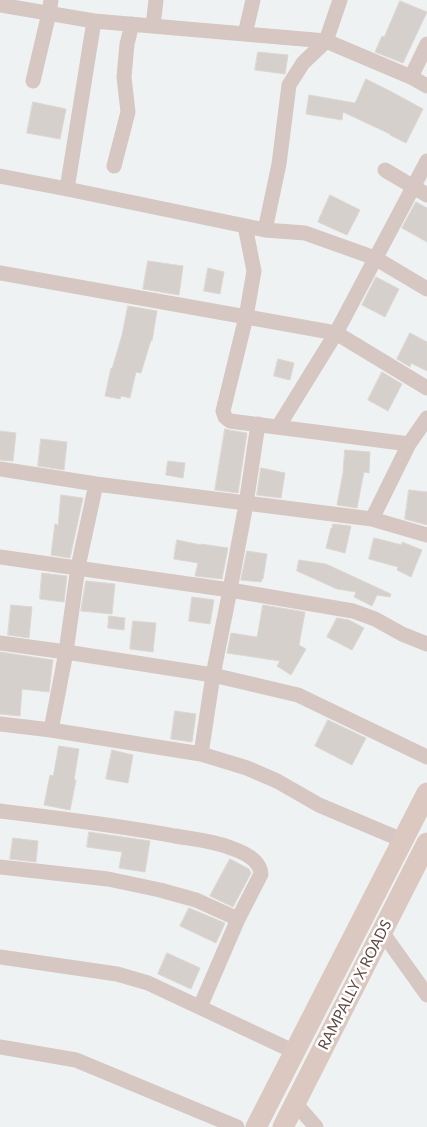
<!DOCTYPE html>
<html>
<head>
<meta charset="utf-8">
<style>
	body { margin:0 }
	canvas { display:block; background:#eff2f2 }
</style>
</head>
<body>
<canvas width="427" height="1127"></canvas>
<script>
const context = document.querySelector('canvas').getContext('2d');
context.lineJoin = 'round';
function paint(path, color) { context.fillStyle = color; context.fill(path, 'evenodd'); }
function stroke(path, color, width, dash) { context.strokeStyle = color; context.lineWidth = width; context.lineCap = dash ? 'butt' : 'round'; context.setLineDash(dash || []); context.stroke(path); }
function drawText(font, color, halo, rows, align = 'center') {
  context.font = font + ' Lato,sans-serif'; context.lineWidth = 5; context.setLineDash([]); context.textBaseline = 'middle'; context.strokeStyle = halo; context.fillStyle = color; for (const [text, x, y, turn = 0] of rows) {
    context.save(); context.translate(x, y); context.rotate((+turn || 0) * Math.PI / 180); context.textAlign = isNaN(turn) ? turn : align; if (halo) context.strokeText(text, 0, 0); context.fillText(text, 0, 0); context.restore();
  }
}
const building = new Path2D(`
	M400,1L427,12L403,63L375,52L382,36L384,37Z
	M258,52L288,55L285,74L255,70Z
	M366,79L390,91L423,109L406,143L390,135V134L343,112L342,120L306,114L309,95L355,103Z
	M33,102L66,109L60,139L27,133Z
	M330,195L360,210L347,235L318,222Z
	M416,202L427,208V242L402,228Z
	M148,261L183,266L179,295L143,289Z
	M208,268L224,272L220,294L204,291Z
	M376,277L399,289L385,317L362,305Z
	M128,306L157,311L152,341L151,340L141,373L136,372L130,398L121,396L120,399L105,396L111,368L112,369L122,335Z
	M410,333L427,342V371L411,363L410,367L397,359Z
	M278,359L294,363L290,380L274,376Z
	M382,372L402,384L388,411L368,400Z
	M225,429L229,430L247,433L238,493L215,490Z
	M0,431L16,433L13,461L0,460Z
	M41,439L67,442L64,470L38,466Z
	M345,450L370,452L369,473L364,472L357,508L337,505L343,473Z
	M168,461L185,463L183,478L166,475Z
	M261,468L285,473L281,498L257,495Z
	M409,490L427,492V525L405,519Z
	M61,495L83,498L70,558L51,555L55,524L58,525Z
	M333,524L351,526L345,553L326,548L331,528H332Z
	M374,538L402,545V542L422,550L411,577L397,570L398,567L369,559Z
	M177,540L201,545V544L228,548L222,579L195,576L198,563L174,559Z
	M247,551L267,554L263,579H262L261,582L241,580Z
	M299,560L326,564L391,594L390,597L377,595L372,606L354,597L356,592L337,589L297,571Z
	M42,573L67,576L64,602L40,599Z
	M86,581L115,584L112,614L81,611Z
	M192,597L214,600L210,624L189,621Z
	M11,605L32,607L29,638L8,635Z
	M263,605L305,612L299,645L306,649L291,675L277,666L280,661L227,653L231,633L257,637Z
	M109,616L125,618L124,630L108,628Z
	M337,618L349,620L364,628L352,650L327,637Z
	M133,621L156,623L153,652L130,649Z
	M0,652L53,660L49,692L22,689L20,716L0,714Z
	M175,711L196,714L192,742L171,739Z
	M328,720L366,738L352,765L315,746Z
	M59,746L79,749L74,780H76L70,810L44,805L50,775L53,776Z
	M112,750L133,755L128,783L106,779Z
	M89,832L150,841L145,872L119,868L122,852L87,847Z
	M13,838L38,841L36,862L10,859Z
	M230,859L249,869L251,873L233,907L210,896Z
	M189,908L225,923L216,943L180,926Z
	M167,953L200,968L191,989L158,974Z`);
const minor = new Path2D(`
	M0,5L94,21L326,41L411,77L427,86
	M153,26L156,0
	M245,34L253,0
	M411,77L427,44
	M33,81L49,13L51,0
	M114,166L128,112L124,77L127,44L132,24
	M385,170L427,195
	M0,176L67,189L265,230L305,233L375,258L427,289
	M67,189L94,21
	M245,226L254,271L246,317L223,411L225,417L230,421L409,444
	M265,230L279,164L289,85L303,63L326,41L340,0
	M0,273L336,333L427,388
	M278,427L336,333L427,161
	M0,469L96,484L372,519L427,535
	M372,519L409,444L427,418
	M0,557L230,590L353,611L375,619L402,634L427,644
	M0,643L66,652L213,675L298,695L427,757
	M0,724L51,730L201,754L247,768L277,781L319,805L402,840
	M51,730L66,652L78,567L96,484
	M201,754L213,675L230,590L246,504L258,424
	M0,811C58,818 117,825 175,836C193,839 213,841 231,848C243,852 260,860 261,874L238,919L200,1007
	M0,867L108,879L160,890L196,900L238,919
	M382,932L427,995
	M0,957L117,974L148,983L295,1052
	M0,1047L76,1060L237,1127
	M295,1103L316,1127`);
const secondary = new Path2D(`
	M256,1127L427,793
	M283,1127L427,843`);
const streetNames = [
	["RAMPALLY X ROADS",355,985,-63]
];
paint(building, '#d5d0cb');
stroke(building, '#dcd7d3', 1);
stroke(minor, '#d6c7c2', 15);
stroke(secondary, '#dac8c1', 21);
drawText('15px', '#5f4c46', '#fff', streetNames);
</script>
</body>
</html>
